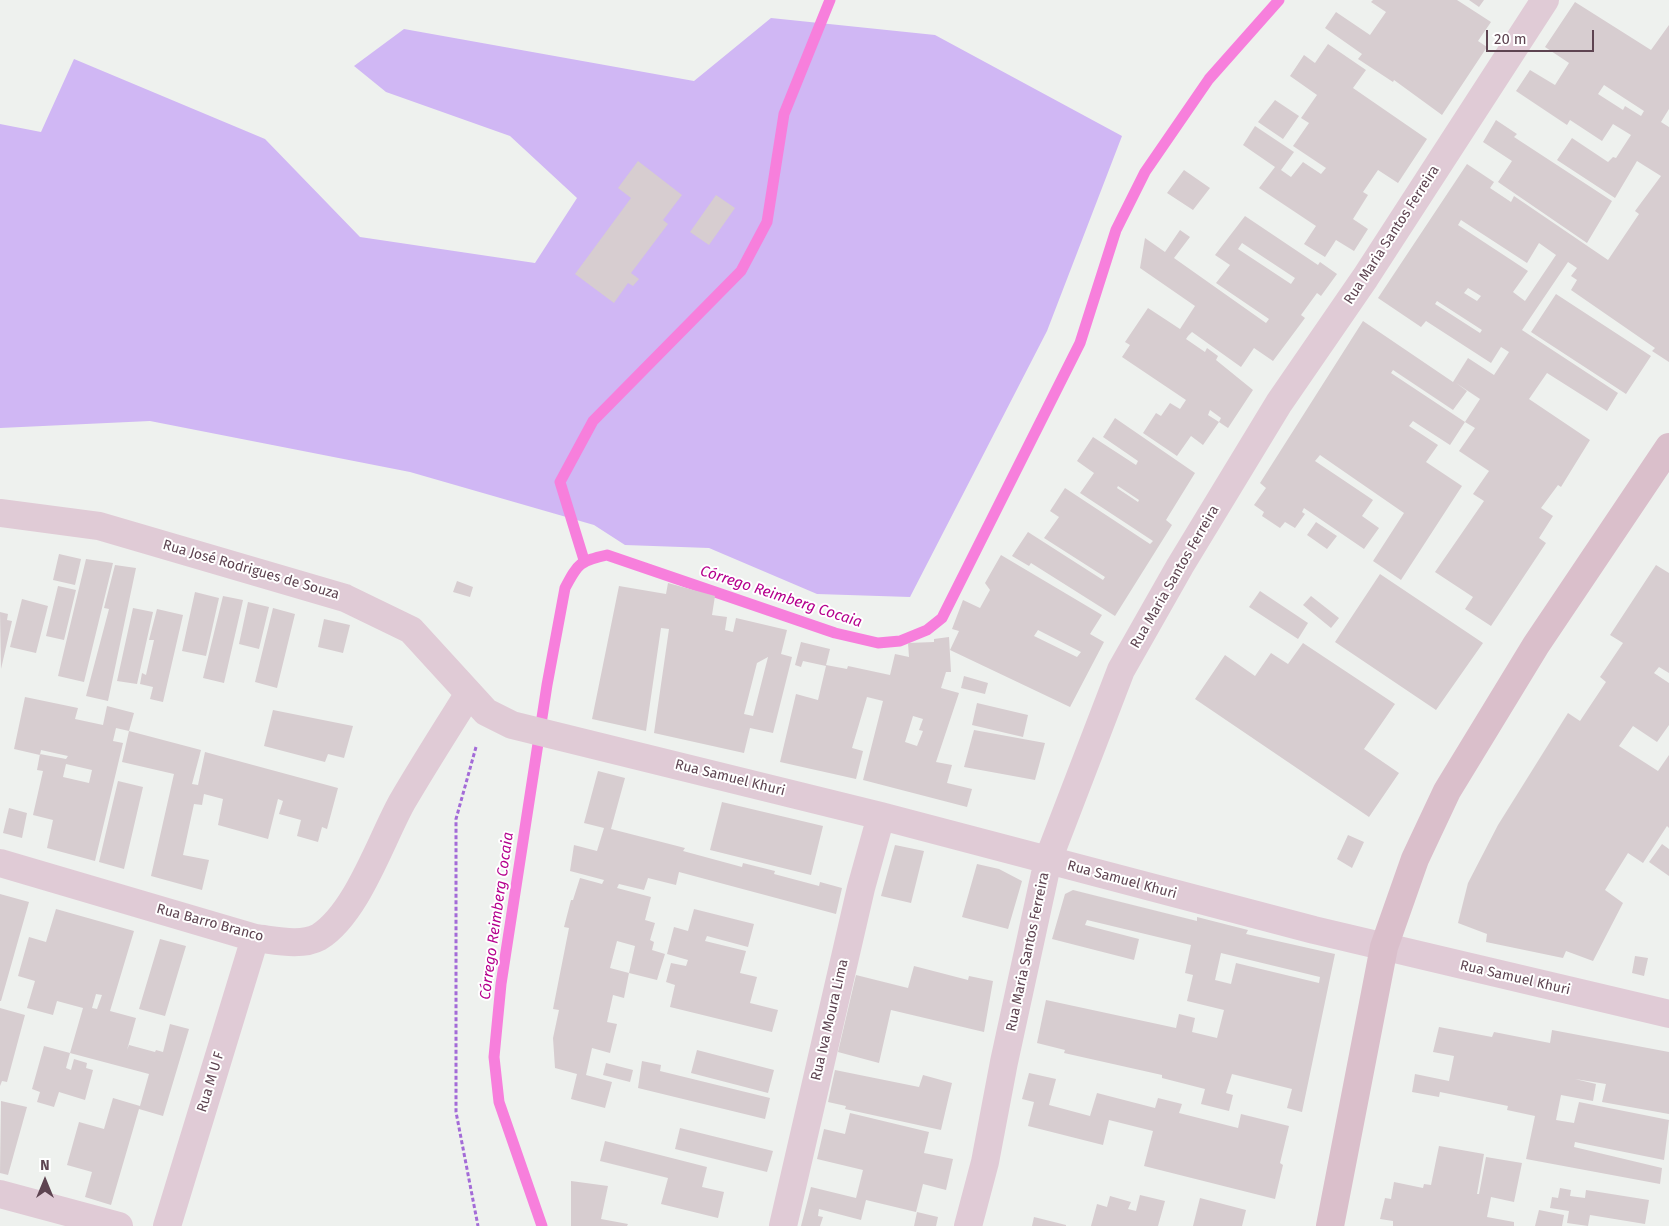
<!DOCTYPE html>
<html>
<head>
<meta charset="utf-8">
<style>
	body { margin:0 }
	#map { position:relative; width:1669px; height:1226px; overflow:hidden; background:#eef1ee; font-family:"Fira Sans",sans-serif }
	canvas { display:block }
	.north { position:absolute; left:20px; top:1156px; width:50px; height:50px; -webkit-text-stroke:4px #fff; paint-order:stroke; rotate:0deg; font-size:14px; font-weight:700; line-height:20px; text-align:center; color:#5e4451 }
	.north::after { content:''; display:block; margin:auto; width:18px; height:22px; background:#5e4451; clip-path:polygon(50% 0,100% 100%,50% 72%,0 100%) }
	.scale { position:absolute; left:1486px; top:30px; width:108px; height:22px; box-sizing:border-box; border:2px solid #5e4451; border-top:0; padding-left:6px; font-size:15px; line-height:18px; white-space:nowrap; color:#5e4451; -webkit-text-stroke:4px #fff; paint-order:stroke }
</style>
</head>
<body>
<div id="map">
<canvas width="1669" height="1226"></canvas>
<div class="north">N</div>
<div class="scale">20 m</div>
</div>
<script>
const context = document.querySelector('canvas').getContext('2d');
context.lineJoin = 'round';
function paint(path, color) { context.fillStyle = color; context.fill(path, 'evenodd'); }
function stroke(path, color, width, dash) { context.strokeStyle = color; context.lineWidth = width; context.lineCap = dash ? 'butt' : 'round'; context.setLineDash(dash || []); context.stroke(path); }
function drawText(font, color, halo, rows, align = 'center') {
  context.font = font + ' "Fira Sans",sans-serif'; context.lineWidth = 4; context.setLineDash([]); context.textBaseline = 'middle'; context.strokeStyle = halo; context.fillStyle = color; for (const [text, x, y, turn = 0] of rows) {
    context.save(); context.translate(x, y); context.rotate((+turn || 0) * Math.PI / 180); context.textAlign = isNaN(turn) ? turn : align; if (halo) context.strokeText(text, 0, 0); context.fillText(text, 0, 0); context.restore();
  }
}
const green = new Path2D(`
	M771,18L935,35L1122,136L1047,331L910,597L817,594L709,548L625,545L594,525L410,472L150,421L0,428V124L41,132L74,59L265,139L360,237L535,263L577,198L510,136L386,92L354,66L404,29L694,81Z`);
const stream = new Path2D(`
	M584,560L560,482L593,421L741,271L767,222L784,114L830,0
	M542,1226L499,1102L494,1057L501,984L547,685L565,588C578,563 580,561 607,555L835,633L878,643L900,641L927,630L942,618L1080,343L1116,230L1145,172L1209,79L1279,0`);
const building = new Path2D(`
	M1373,0H1457L1491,22L1478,41L1487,47L1442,115L1394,80L1393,82L1358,59L1362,54L1325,28L1336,12L1370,35L1386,12L1371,2Z
	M1469,0H1484L1479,7Z
	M1575,2L1651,50L1669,25V109L1661,122L1669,127V362L1652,351L1655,348L1571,290L1577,280L1571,276L1577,268L1568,262L1522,330L1618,393L1607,411L1547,373L1529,399L1590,440L1561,487L1558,485L1541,508L1553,516L1539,538L1546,543L1491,626L1465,609L1473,597L1435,572L1484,501L1473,494L1489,471L1459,451L1475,428L1465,422L1450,445L1413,421L1409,426L1438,445L1426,462L1462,486L1401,580L1373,561L1404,513L1320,455L1315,461L1373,500L1362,516L1379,528L1364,549L1304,508L1302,512L1305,514L1295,528L1285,522L1280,528L1262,516L1264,512L1254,505L1266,488L1260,483L1363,321L1453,382L1468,358L1494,375L1509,352L1501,347L1491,363L1426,321L1421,327L1378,298L1467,164L1494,182L1490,188L1511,202L1514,196L1608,260L1639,214L1635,211L1661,176L1637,161L1615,198L1557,160L1572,138L1608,162L1613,157L1616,158L1631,135L1613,124L1602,141L1570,120L1567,125L1516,91L1530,70L1555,85L1569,63L1545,47ZM1604,85L1644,111L1641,116L1625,106L1623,110L1598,94ZM1461,220L1527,263L1539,243L1556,255L1525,301L1513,292L1528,271L1458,225ZM1468,288L1481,296L1477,301L1464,293ZM1437,301L1482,330L1480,333L1435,304ZM1393,370L1453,410L1467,391L1456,383L1480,399L1465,422L1391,373Z
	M1328,44L1366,70L1353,88L1427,139L1398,183L1378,170L1363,192L1368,195L1353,219L1368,229L1354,251L1336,240L1325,257L1304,244L1316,226L1259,188L1275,167L1243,145L1255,126L1294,152L1281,170L1291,177L1303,162L1321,174L1326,168L1293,146L1309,123L1301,118L1317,95L1290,76L1304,55L1315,63Z
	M1275,100L1299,116L1283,139L1258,122Z
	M1496,120L1517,134L1514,137L1612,201L1587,243L1498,182L1512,161L1483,142Z
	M638,161L682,195L663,220L668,224L631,273L639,279L633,286L628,283L614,303L575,274L631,198L618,188Z
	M1184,170L1210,188L1193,210L1167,193Z
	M716,195L735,208L709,245L690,232Z
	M1245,216L1318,265L1320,262L1337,274L1321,296L1317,293L1301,315L1305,318L1273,361L1254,348L1241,367L1192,332L1188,336L1186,339L1205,352L1207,348L1218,356L1216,360L1253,390L1228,428L1219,422L1221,418L1210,410L1208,415L1219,422L1203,445L1191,436L1177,456L1143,433L1156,413L1161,416L1170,403L1180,409L1186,400L1122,357L1130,345L1125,342L1148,308L1180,329L1195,306L1140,268L1145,238L1165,252L1180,230L1190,237L1174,258L1266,323L1269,319L1216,283L1230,265L1215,255ZM1242,243L1295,278L1291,284L1238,249Z
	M1556,294L1651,356L1626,394L1531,332Z
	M1115,418L1195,473L1166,520L1172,525L1115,616L1031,563L1029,566L1012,556L1028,532L1103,580L1105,577L1044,538L1059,517L1050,511L1065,488L1150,544L1153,541L1080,493L1094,473L1077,461L1093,437L1136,465L1138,461L1103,437ZM1118,486L1139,500L1138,502L1117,488Z
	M1316,522L1337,536L1327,549L1307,535Z
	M59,554L81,559L75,585L53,580Z
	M1001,555L1102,615L1090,634L1104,642L1070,707L950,650L959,631L952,629L963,600L980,608L990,590L985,583ZM1038,630L1081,652L1077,657L1034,636Z
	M86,559L113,563L84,682L58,676Z
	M115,565L136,568L108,701L86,696L109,609L104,608Z
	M1656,565L1669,573V673L1659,667L1654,673L1669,683V725L1657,742L1633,726L1619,746L1658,771L1669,755V828L1667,826L1643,863L1628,853L1605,890L1623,903L1593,961L1566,951L1563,958L1486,942L1487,934L1458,923L1468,883L1498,825L1568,713L1580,721L1606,682L1600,677L1623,643L1610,635Z
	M1380,574L1483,643L1436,710L1335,642Z
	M457,581L473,587L470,597L453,592Z
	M668,583L715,596L712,615L727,617L725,630L733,632L736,618L787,630L781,654L792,657L773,733L750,728L744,753L654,733L669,629L661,628L646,731L592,719L619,586L666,594ZM768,657L753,716L744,714L757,663Z
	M58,586L76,590L64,640L46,636Z
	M1260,591L1308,623L1298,639L1249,607Z
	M195,592L219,598L206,656L182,651Z
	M223,596L243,600L224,683L203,678Z
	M1311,596L1339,618L1331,628L1303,605Z
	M22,599L48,606L36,653L10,647Z
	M248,602L269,607L259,649L239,644Z
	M133,608L153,612L137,684L117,681Z
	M273,608L295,614L277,688L255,682Z
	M157,609L183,615L163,702L150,699L153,687L140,684L142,673L146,675L154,640H149Z
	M0,612L8,614L7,620L12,621L1,669Z
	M324,619L350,625L343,653L318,647Z
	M949,637L951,672H946L941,688L959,693L936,762L952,765L947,783L972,789L967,807L863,780L883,701L867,697L852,748L863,751L856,779L780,762L796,694L818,700L826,666L803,661L801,667L795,665L801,642L830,649L826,665L847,669L848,666L890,675L895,654L909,657L908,643L934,642V639ZM913,716L923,719L919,730L923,731L917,746L905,742Z
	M1303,643L1395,704L1364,749L1399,773L1369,817L1195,699L1225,655L1255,676L1271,653L1288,664Z
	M964,676L988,683L985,694L961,688Z
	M25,697L78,708L75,719L103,725L107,706L134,713L129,731L116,728L113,741L123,743L95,861L47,848L53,820L33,815L43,771L37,770L40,754L66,759L68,756L41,750L40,755L14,749ZM66,764L92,770L89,783L63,777Z
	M977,703L1028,715L1023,737L972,725Z
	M273,710L353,726L344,758L328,754L325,762L264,746Z
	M974,730L1045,743L1035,780L964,767Z
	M129,731L201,750L192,784L198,785L205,752L338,788L327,829L322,827L318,842L297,836L301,820L279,814L283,801L278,799L268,839L218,825L223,799L204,794L202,805L194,804L183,855L209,860L202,890L151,876L174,774L122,762Z
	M598,771L625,778L611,829L685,848L683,851L742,867L743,863L775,871L774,874L819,886L820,882L842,888L836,914L679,872L676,885L648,878L644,890L619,884L617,888L651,897L645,920L655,923L650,940L654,942L652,950L665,954L657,980L629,973L624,998L613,995L607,1022L617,1024L610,1053L592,1048L586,1075L612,1082L605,1108L571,1099L577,1074L555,1068L553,1038L559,1010L553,1009L569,928L564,927L571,900H573L580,878L602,884L604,880L570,871L574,845L597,851L604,828L584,823ZM617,941L635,946L629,973L610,968Z
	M118,781L143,787L124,869L99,862Z
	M722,802L823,826L811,875L710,850Z
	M9,808L27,813L22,838L3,833Z
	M1348,835L1364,842L1352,868L1337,859Z
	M1662,844L1669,849V876L1649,862Z
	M895,845L924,851L911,903L881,896Z
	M977,864L999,869L1022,881L1008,929L962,917Z
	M1073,890L1197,921V917L1248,930L1246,934L1335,954L1302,1112L1287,1108L1292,1089L1232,1074L1226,1093L1233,1095L1229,1111L1201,1104L1205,1089L1162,1078V1075L1064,1053L1065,1050L1037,1043L1046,1000L1176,1028L1179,1014L1195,1018L1192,1032L1217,1038L1224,1010L1187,1001L1193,975L1185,973L1191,945L1087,920L1085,925L1139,939L1134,960L1052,939L1065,894ZM1221,953L1320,977L1319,983L1236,963L1231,984L1215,980Z
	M0,894L29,902L1,1001H0Z
	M56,909L134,931L110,1011L136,1018L127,1050L129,1045L155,1052L156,1050L163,1052L170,1024L189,1029L163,1116L139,1109L111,1205L85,1197L92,1172L67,1165L79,1122L104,1129L113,1098L140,1106L149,1074L70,1053L66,1068L71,1070L74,1059L87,1063L86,1068L93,1070L85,1100L59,1092L54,1107L37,1102L40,1092L32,1089L44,1046L70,1053L83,1008L57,1001L53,1015L27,1008L35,981L18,976L29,937L46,942ZM96,994L102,995L97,1009L92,1008Z
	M694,909L754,924L748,947L707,936L705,941L746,951L740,973L757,977L750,1003L778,1010L772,1032L670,1007L675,985L666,982L671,963L686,966L688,960L667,954L674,927L688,931Z
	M160,939L186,946L165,1016L139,1009Z
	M1635,956L1648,958L1644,976L1632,973Z
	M914,966L968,980L969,976L993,981L984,1032L891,1010L879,1063L838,1052L856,975L908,988Z
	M0,1008L25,1015L7,1082L2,1081L0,1086Z
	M1439,1027L1492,1037L1494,1032L1550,1043L1552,1030L1669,1052V1114L1602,1102L1606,1084L1575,1079L1596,1084L1593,1101L1561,1095L1556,1120L1574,1123L1579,1102L1669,1120L1664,1160L1575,1142L1574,1147L1662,1168L1660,1184L1526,1159L1535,1116L1507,1110L1508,1106L1440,1092L1439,1097L1412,1092L1415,1074L1449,1081L1454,1056L1433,1052Z
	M697,1050L774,1070L768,1093L691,1073Z
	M642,1061L661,1065L660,1071L770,1098L765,1119L638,1088Z
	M606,1063L633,1070L630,1082L603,1075Z
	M835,1070L919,1087L923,1075L952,1083L941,1130L845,1109L846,1106L828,1102Z
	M1029,1073L1056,1079L1049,1105L1090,1116L1097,1093L1155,1108L1158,1098L1182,1104L1179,1113L1238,1128L1241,1114L1289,1126L1280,1163L1283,1165L1275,1199L1144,1166L1153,1131L1109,1120L1103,1145L1028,1126L1034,1102L1022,1099Z
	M1,1101L27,1107L8,1175L0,1173Z
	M850,1113L929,1132L924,1153L953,1159L946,1190L923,1184L916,1212L866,1200L861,1220L819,1209L818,1216L823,1217L820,1226H801L811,1187L856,1198L863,1170L817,1159L824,1129L845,1134Z
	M680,1128L773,1151L767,1172L675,1149Z
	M605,1141L707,1167L702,1187L724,1192L718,1218L661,1204L668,1178L600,1161Z
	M1439,1146L1484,1154L1477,1194H1479L1486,1157L1522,1163L1514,1202L1491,1197L1487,1217L1514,1222V1226H1393V1221L1380,1219L1385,1198L1391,1199L1394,1182L1423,1188L1424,1184L1431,1185Z
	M571,1181L608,1186L601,1219L628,1224L627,1226H571Z
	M1560,1188L1571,1190L1570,1196L1585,1198L1586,1190L1649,1200L1645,1224L1590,1215L1588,1226L1567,1223L1569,1211L1550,1208L1552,1197L1558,1198Z
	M1140,1195L1165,1201L1158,1226H1091L1097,1204L1107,1207L1110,1196L1131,1202L1128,1209L1136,1211Z
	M1200,1198L1246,1210L1242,1226H1193Z
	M1539,1210L1564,1215L1562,1226H1535Z
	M917,1212L938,1217L936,1226H914Z
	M1034,1217L1066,1225V1226H1032Z`);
const path = new Path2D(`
	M476,747L456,819V1112L478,1226`);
const street = new Path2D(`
	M0,513L99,526L345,598L411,630L486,712L512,725L881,816L1314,930L1669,1014
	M0,863L255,938C274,940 301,947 319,937C357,913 380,842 402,802C423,766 446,730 468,695
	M0,1194L119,1226
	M167,1226L255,938
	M783,1226L861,888L881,816
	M968,1226L985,1162L1004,1062L1048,860L1121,670L1180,566L1279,403L1365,278L1545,0`);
const secondary = new Path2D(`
	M1330,1226L1384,947L1415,859L1447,791L1536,645L1669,447`);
const streetNames = [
	["Rua Maria Santos Ferreira",1392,235,-57],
	["Rua José Rodrigues de Souza",251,570,16],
	["Rua Maria Santos Ferreira",1175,577,-60],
	["Rua Samuel Khuri",730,778,14],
	["Rua Samuel Khuri",1122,880,15],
	["Rua Barro Branco",210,923,15],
	["Rua Maria Santos Ferreira",1028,952,-78],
	["Rua Samuel Khuri",1515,978,13],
	["Rua Iva Moura Lima",830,1020,-77],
	["Rua M U F",211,1082,-73]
];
const waterNames = [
	["Córrego Reimberg Cocaia",781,597,18],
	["Córrego Reimberg Cocaia",497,916,-82]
];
paint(green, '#d0b7f4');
stroke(stream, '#f77fdc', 11);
paint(building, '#d7cdd0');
stroke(path, '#a36bd7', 3, [4, 2.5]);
stroke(street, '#e0cbd6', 28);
stroke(secondary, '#dabfcb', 28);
drawText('14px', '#5e4451', '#fff', streetNames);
drawText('italic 15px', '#b5008d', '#fff', waterNames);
</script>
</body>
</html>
